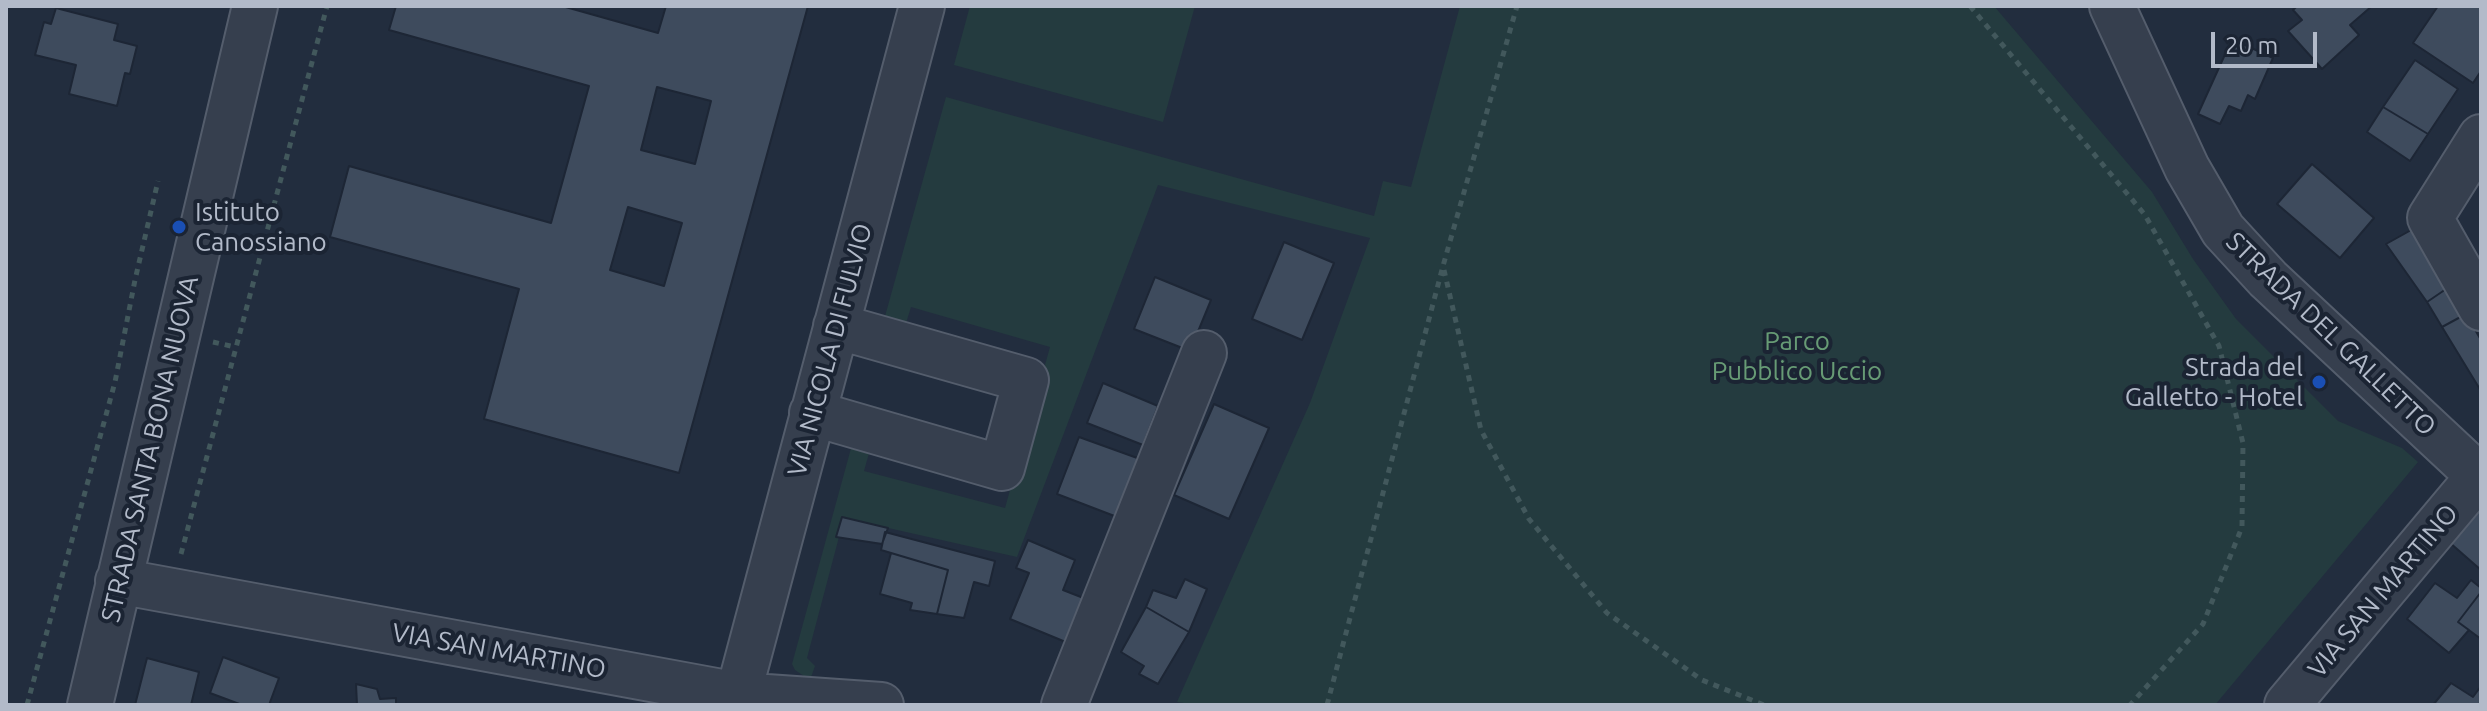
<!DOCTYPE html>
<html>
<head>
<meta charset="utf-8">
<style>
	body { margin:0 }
	#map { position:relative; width:2487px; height:711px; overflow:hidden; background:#222d3e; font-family:Ubuntu,sans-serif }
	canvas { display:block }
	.frame { position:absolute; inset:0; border:8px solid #b2bac9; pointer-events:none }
	.scale { position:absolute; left:2211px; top:32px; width:106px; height:36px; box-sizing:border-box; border:4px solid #b2bac9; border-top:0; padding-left:10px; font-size:24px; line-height:28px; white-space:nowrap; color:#b2bac9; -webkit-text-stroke:6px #1b2433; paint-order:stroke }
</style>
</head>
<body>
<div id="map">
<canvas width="2487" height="711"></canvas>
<div class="frame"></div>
<div class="scale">20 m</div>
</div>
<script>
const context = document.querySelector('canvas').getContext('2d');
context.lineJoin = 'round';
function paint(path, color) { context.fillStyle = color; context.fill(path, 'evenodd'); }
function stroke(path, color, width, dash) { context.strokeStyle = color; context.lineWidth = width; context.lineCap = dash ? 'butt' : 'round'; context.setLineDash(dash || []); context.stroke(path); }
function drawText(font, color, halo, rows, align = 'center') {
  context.font = font + ' Ubuntu,sans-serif'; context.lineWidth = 8; context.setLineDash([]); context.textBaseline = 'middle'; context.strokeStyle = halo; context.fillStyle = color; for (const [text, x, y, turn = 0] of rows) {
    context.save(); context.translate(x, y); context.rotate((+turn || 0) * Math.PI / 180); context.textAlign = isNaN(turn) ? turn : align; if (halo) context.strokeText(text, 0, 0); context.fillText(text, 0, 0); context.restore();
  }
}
const green = new Path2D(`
	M970,6H1195L1163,122L954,65Z
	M1460,6H1994L2152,192L2193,259L2236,319L2338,421L2402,448L2418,462L2215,705H1197L1177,702L1310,403L1370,238L1158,185L1017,557L844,518L807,658L815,666L810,680L795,670L792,664L853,441L871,446L864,471L1005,508L1050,347L911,307L903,333L882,327L946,97L1374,216L1383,181L1411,187Z`);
const building = new Path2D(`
	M396,6H562L658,33L666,6H808L679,473L484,419L519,289L330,237L349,166L551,223L589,86L389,30ZM657,87L711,101L695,164L641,150ZM628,207L682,223L664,286L610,270Z
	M2297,6H2372L2350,25L2359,35L2322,69L2288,31L2302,20L2293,10Z
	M2438,6H2481V71L2473,83L2413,43Z
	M56,8L118,24L114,40L137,46L130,74L125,73L117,106L69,94L76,65L35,55L44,22L51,24Z
	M2232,39L2273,58L2255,99L2248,95L2241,111L2229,106L2220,124L2198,114Z
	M2415,60L2458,89L2428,134L2383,107Z
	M2383,107L2428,134L2410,161L2367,132Z
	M2312,164L2374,218L2340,258L2277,204Z
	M2413,229L2449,287L2427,302L2386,244Z
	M1284,242L1334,263L1302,340L1252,319Z
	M1155,277L1211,300L1190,351L1134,329Z
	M2449,287L2466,314L2442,327L2427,302Z
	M2466,314L2481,340V391L2442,327Z
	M1103,383L1158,406L1143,445L1087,423Z
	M1214,404L1269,428L1229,519L1174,495Z
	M1079,437L1140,459L1117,517L1057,494Z
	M2481,505V570L2449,542Z
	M842,517L888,528L882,544L836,537Z
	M885,532L995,561L989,586L974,582L964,618L937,614L948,570L881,550Z
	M1028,540L1075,560L1063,590L1086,599L1068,643L1010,619L1029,573L1016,568Z
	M891,553L948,570L937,614L910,610L912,603L880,594Z
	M1185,579L1207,589L1189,632L1146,607L1153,590L1176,598Z
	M2471,580L2481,588V592L2458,622L2469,630L2449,653L2407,619L2435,583L2457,598Z
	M2481,592V639L2458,622Z
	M1146,607L1189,632L1158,684L1139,674L1144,666L1121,652Z
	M223,657L279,678L269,705H242L210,693Z
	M147,658L199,672L191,705H135Z
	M2451,683L2473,697L2481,686V705H2433Z
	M356,684L377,689L380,699L396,698V705H357Z`);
const path = new Path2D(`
	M1970,6L2145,215L2219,346L2243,443L2242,527L2203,624L2130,705
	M1444,270L1481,430L1529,519L1607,613L1702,680L1764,705
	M213,342L235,347
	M181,554L327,6
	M27,705L115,382L135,280L158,181
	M1327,705L1443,266L1517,6`);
const minor = new Path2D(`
	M2112,6L2187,168L2223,230L2268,279L2481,478
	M2481,137L2430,218L2481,308
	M812,413L1002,468L1026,380L836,326
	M118,581L738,695L881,705
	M738,695L922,6
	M90,705L255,6
	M1064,705L1204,353
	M2287,705L2479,476`);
const markers = [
	[179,227,8,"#1a4fb4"],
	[2319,382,8,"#1a4fb4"]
];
const poiNames = [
	["Istituto",195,212],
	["Canossiano",195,242],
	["Strada del",2303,367,"right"],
	["Galletto - Hotel",2303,397,"right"]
];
const streetNames = [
	["STRADA DEL GALLETTO",2331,334,44],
	["VIA NICOLA DI FULVIO",830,350,-75],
	["STRADA SANTA BONA NUOVA",150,449,-77],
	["VIA SAN MARTINO",2383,591,-50],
	["VIA SAN MARTINO",499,651,10]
];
const parkNames = [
	["Parco",1797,341],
	["Pubblico Uccio",1797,371]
];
paint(green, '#243b3f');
paint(building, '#3e4b5d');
stroke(building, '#1d2635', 2);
stroke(minor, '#545d6c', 48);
stroke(path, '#42585c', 5, [6, 6]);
stroke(minor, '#363f4e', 44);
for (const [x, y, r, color] of markers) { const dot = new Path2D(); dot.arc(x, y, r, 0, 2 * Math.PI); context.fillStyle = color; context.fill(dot); stroke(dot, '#1b2433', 3); }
drawText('26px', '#b2bac9', '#1b2433', poiNames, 'left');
drawText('26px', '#b2bac9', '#1b2433', streetNames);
drawText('26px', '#679b75', '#1b2433', parkNames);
</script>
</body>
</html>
